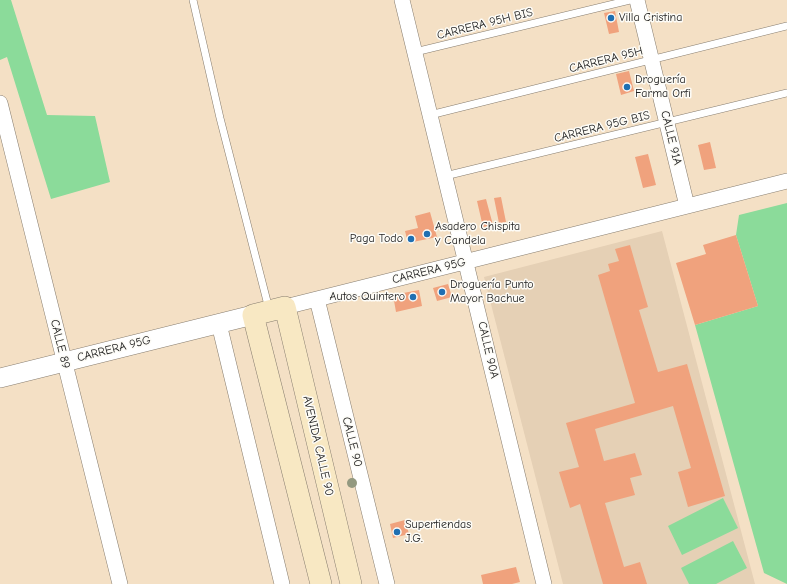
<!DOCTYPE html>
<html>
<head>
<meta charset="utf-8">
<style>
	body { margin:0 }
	canvas { display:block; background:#f4e0c5 }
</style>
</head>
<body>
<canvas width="787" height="584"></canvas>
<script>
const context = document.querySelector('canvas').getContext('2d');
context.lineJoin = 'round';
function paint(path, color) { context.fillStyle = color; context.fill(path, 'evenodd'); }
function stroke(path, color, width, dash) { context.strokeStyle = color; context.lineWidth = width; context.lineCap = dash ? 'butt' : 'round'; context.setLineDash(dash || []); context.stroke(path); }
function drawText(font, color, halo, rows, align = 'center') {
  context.font = font + ' "Comic Neue",sans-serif'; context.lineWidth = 3; context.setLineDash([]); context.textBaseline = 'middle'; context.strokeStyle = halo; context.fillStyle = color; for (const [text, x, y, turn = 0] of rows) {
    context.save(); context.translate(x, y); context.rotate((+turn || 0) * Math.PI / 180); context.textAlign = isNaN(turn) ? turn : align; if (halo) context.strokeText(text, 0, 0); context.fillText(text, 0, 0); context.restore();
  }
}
const built = new Path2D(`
	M662,231L755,584H563L484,277Z`);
const green = new Path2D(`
	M0,0H11L47,115L95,116L110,182L51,199L7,57L0,60Z
	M787,203V584L764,573L695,325L758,306L736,235L739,215Z
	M723,498L738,528L682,555L668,526Z
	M733,541L747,568L716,584H689L681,568Z`);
const building = new Path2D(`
	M615,11L619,32L609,34L604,13Z
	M629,71L634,91L621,95L616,74Z
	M710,142L716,168L704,170L698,145Z
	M648,154L656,185L643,188L635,157Z
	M501,197L506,222L499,223L494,198Z
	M486,199L493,225L483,227L477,201Z
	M430,212L437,237L408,243L405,231L418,228L415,216Z
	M736,235L758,306L695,325L676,263L706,254L703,245Z
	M630,245L648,307L639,310L658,372L687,364L725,496L688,507L678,472L691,468L673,406L595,429L604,461L635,453L642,475L630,478L635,495L605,503L624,567L640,562L647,584H603L580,504L570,508L559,472L579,467L566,423L635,403L598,275L610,271L608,264L619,261L615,249Z
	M448,284L452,297L437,301L433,288Z
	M419,290L422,306L396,312L393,295Z
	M405,520L409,534L393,538L390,524Z
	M516,567L520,582L512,584H483L481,575Z`);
const service = new Path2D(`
	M193,0L220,118L269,309
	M415,52L630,0
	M430,115L787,26
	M445,176L787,93`);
const minor = new Path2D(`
	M402,0L544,584
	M637,0L687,206
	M0,103L120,584
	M317,299L387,584
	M285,307L787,181
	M219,324L282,584`);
const tertiary = new Path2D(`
	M0,378L253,315`);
const secondary = new Path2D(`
	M321,584L253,315L285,307L351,584`);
const trees = [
	[352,483]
];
const markers = [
	[611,18,4,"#1f6fb2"],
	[627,87,4,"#1f6fb2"],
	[427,234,4,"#1f6fb2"],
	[411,239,4,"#1f6fb2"],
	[442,292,4,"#1f6fb2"],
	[413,297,4,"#1f6fb2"],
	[397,532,4,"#1f6fb2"]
];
const poiNames = [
	["Villa Cristina",619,18],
	["Droguería",635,80],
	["Farma Orfi",635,94],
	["Asadero Chispita",435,227],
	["y Candela",435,241],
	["Paga Todo",403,239,"right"],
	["Droguería Punto",450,285],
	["Mayor Bachue",450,299],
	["Autos Quintero",405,297,"right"],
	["Supertiendas",405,525],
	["J.G.",405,539]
];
const streetNames = [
	["CARRERA 95H BIS",485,24,-14],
	["CARRERA 95H",606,60,-14],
	["CARRERA 95G BIS",602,127,-14],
	["CALLE 91A",671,138,76],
	["CARRERA 95G",429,271,-14],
	["CALLE 89",60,344,76],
	["CARRERA 95G",114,349,-14],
	["CALLE 90A",488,350,77],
	["CALLE 90",352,442,76],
	["AVENIDA CALLE 90",318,446,77]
];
paint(built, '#e5d0b5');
paint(green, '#8bdb9a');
paint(building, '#f0a27d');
stroke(service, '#887e70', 8);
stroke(minor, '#887e70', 16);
stroke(tertiary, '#887e70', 20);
stroke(secondary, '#887e70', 22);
stroke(service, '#fff', 7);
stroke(minor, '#fff', 15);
stroke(tertiary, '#fff', 19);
stroke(secondary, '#f8e8c3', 21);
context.fillStyle = '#939980';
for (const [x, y] of trees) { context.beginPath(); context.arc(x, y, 5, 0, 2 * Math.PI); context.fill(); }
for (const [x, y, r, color] of markers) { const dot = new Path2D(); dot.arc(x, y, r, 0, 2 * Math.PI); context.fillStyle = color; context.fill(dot); stroke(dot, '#fdfcf7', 1.5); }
drawText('12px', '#1c1c1c', '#fdfcf7', poiNames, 'left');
drawText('12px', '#1c1c1c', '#fdfcf7', streetNames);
</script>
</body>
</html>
